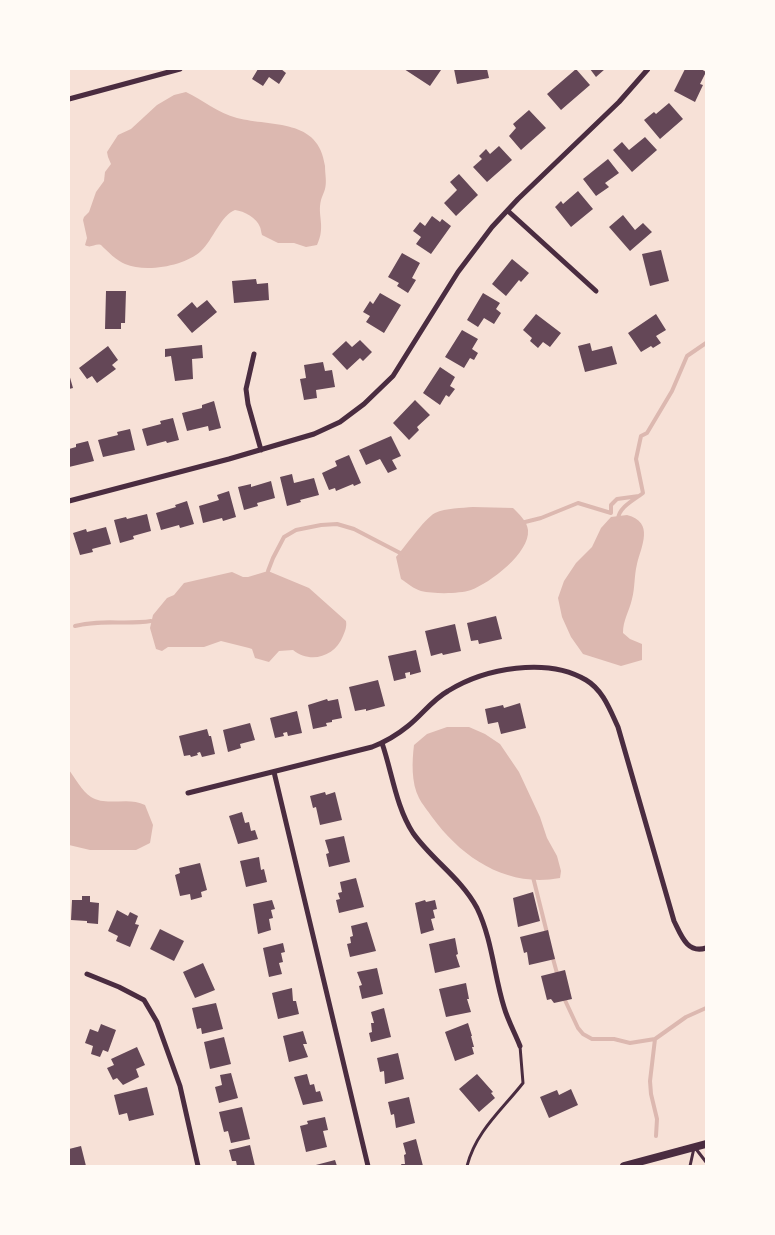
<!DOCTYPE html>
<html>
<head>
<meta charset="utf-8">
<style>
	body { margin:0 }
	#map { position:relative; width:775px; height:1235px; overflow:hidden; background:#f7e1d7; font-family:"Roboto Serif",serif }
	canvas { display:block }
	.frame { position:absolute; inset:0; border:70px solid #fffaf5; pointer-events:none }
</style>
</head>
<body>
<div id="map">
<canvas width="775" height="1235"></canvas>
<div class="frame"></div>
</div>
<script>
const context = document.querySelector('canvas').getContext('2d');
context.lineJoin = 'round';
function paint(path, color) { context.fillStyle = color; context.fill(path, 'evenodd'); }
function stroke(path, color, width, dash) { context.strokeStyle = color; context.lineWidth = width; context.lineCap = dash ? 'butt' : 'round'; context.setLineDash(dash || []); context.stroke(path); }
const water = new Path2D(`
	M186,92C203,100 218,113 237,118C272,127 319,118 325,166C325,174 327,182 325,189C324,193 322,196 321,200C317,216 326,226 317,245L306,247L294,243H278L262,235C261,232 261,229 260,227C257,218 244,211 235,210C221,215 213,240 201,251C185,266 146,273 125,264C117,261 107,251 101,245C95,243 91,249 85,245L87,238L83,220L84,217L89,212L96,192L104,181L105,172L111,164L108,157L107,152L118,135L131,129L157,105L174,95Z
	M473,507L513,508C519,514 527,521 528,530C530,553 490,583 471,590C459,594 434,594 421,591C414,589 407,583 401,579L396,557C405,547 424,519 435,513C446,508 462,508 473,507Z
	M627,515C655,522 641,547 637,564C634,576 635,588 632,599C629,612 623,620 623,633L630,639L642,644V660L621,666L583,654L571,637L562,617L558,598L564,581L576,563L592,547L601,528L611,517Z
	M268,571L309,588L346,621C347,627 345,631 343,636C335,657 310,664 293,650L279,651L269,662L255,658L252,649L249,648L221,641L204,647H168L162,651L156,649L150,628L153,615L167,598L174,595L184,583L232,572L243,577H248Z
	M447,727H469L485,734L500,744L519,772L540,817L547,838L557,856L561,871L560,878C507,888 462,858 432,817C428,811 422,804 419,798C411,783 412,761 414,745L427,734Z
	M69,770C75,778 82,791 91,797C107,807 128,796 145,805L153,825L150,843L136,850H90L69,845Z`);
const stream = new Path2D(`
	M618,519C619,507 634,500 643,493L636,459L641,436L647,433L672,391L687,356L706,343
	M521,523L541,518L578,503L611,513V505L617,499L639,496
	M268,571L273,558L284,537L296,530L321,525L337,524L354,529L404,555
	M75,626C100,619 126,625 151,621
	M533,877L547,933
	M552,955L558,977
	M563,996L578,1028L583,1034L592,1039H614L630,1043L655,1039L686,1017L706,1008
	M655,1039L650,1081L651,1094L657,1119L656,1136`);
const building = new Path2D(`
	M258,69H281L286,73L279,84L269,77L263,86L252,79Z
	M404,69H438L441,70L430,86Z
	M454,69H487L489,78L457,84Z
	M576,69L590,85L561,110L547,94Z
	M590,69H605L596,77Z
	M685,69H701L706,72L700,84L703,85L695,102L674,91Z
	M669,103L683,119L660,139L644,120L654,112L656,114Z
	M529,110L546,128L521,150L509,136L516,128L513,124Z
	M645,137L657,150L632,172L613,150L622,142L629,150Z
	M499,146L512,160L487,182L473,167L482,159L479,156L486,149L490,154Z
	M608,159L619,173L605,183L609,187L596,196L583,179Z
	M459,174L478,195L456,216L444,203L457,190L450,182Z
	M578,191L593,209L571,227L555,207L561,201L563,204Z
	M623,215L635,230L643,223L652,232L630,251L609,227Z
	M432,216L440,222L442,219L451,226L431,254L416,244L421,237L413,231L420,222L425,226Z
	M661,250L669,281L650,286L642,254Z
	M402,253L420,263L412,278L416,280L408,293L397,286L399,283L388,277Z
	M512,259L529,273L521,282L519,280L506,296L492,284Z
	M256,279L257,284L268,283L269,300L234,303L232,281Z
	M106,291H126L125,323H121V329H105Z
	M380,293L401,305L384,333L366,322L370,316L363,312L370,301L373,304Z
	M483,293L500,303L496,309L501,313L494,324L484,318L478,327L467,320Z
	M207,300L217,312L192,333L177,315L192,302L197,308Z
	M536,314L561,333L550,347L543,342L538,348L530,341L532,338L523,330Z
	M656,314L666,330L656,336L661,343L653,348L651,346L641,352L628,333Z
	M462,330L478,339L472,349L478,353L474,360L470,358L464,368L445,357Z
	M360,340L372,352L363,361L360,358L347,370L332,354L346,341L352,347Z
	M590,343L592,351L612,346L617,364L585,372L578,346Z
	M202,345L203,358L192,359L193,379L175,381L171,356L165,357V349Z
	M108,346L118,360L112,365L116,369L97,383L92,376L87,379L79,368Z
	M323,362L325,371L332,370L335,387L316,390L317,398L304,400L300,379L306,378L304,365Z
	M440,367L455,377L450,386L455,389L449,397L446,395L440,405L423,393Z
	M69,374L73,388L69,389Z
	M415,400L430,415L417,427L419,430L409,440L393,423Z
	M214,401L221,428L209,431L208,426L187,431L182,413L202,408V405Z
	M173,418L179,440L167,443L166,441L147,446L142,429L161,424L160,421Z
	M130,429L135,450L103,457L98,440L118,435L117,432Z
	M391,436L401,456L392,460L397,469L388,473L380,459L366,465L359,450Z
	M88,441L94,461L69,467V449L76,447V444Z
	M349,455L361,483L354,486L353,484L336,491L335,488L329,490L322,473L337,466L335,461Z
	M292,474L294,483L314,478L319,495L300,500L301,502L287,506L280,477Z
	M271,481L275,498L257,503L258,506L244,510L238,487L251,484V487Z
	M229,491L236,517L223,521L222,518L203,523L199,506L219,500L217,495Z
	M187,501L194,524L180,528L179,525L161,530L156,513L176,507L175,505Z
	M147,514L151,531L133,536L134,539L120,543L114,520L126,517L127,519Z
	M106,527L111,544L92,549L93,552L80,555L73,533L86,529L87,532Z
	M496,616L502,639L479,644L478,640L471,641L467,623Z
	M455,624L461,651L443,655L442,653L431,656L425,631Z
	M416,650L421,672L410,675V672L405,673L406,678L394,681L388,656Z
	M378,680L385,706L366,711V709L355,711L349,687Z
	M327,699L328,701L338,699L342,718L332,720V722L326,723L327,726L313,729L308,705Z
	M520,703L526,728L501,734L498,722L488,724L485,709L503,705L504,708Z
	M297,711L302,733L288,736L287,732L283,733L284,736L275,738L270,718Z
	M250,723L255,740L240,744L241,748L228,752L223,730Z
	M207,729L209,736H211L215,754L202,757L200,752L197,753L198,755L191,757L190,755L184,756L179,736Z
	M325,792L326,795L335,792L342,820L320,825L316,807L313,808L310,796Z
	M242,812L245,823L249,822L251,831L255,830L258,839L238,844L229,816Z
	M344,836L350,862L329,867L326,854L329,853L325,840Z
	M259,857L261,870L264,869L267,882L246,887L240,861Z
	M200,863L207,890L201,892L202,897L191,900L190,894L180,896L175,875L180,873L179,868Z
	M356,878L364,907L339,913L336,900L340,899L338,893L342,892L340,882Z
	M533,892L540,921L518,927L513,898Z
	M82,896H90V902L99,903L98,924L87,923V921L71,920L72,900H82Z
	M272,900L275,909L271,910L273,918L269,919L271,930L258,934L253,904Z
	M425,900L426,902L435,900L437,909L433,910L435,918L431,919L434,930L421,934L415,903Z
	M117,910L128,916L130,912L138,916L135,924L139,925L130,947L116,941L118,936L108,931Z
	M367,922L376,951L350,957L347,944L351,943L350,937L353,936L351,926Z
	M160,929L184,941L174,961L150,949Z
	M548,930L555,959L529,965L527,952L524,953L520,937Z
	M455,938L458,954L456,955L460,967L435,973L429,944Z
	M283,943L285,952L281,953L283,962L279,963L282,974L269,977L263,948Z
	M203,963L215,990L195,998L183,972Z
	M377,968L383,994L362,999L359,986L362,985L357,972Z
	M565,970L572,999L554,1003L551,999L547,1000L541,976Z
	M466,983L469,999H467L471,1012L446,1017L439,989Z
	M292,988L293,1001H296L299,1014L278,1019L272,993Z
	M216,1003L223,1029L202,1034L201,1028L197,1029L192,1008Z
	M384,1008L391,1037L371,1042L369,1033L372,1032L371,1023H374L371,1012Z
	M468,1023L472,1036H471L474,1047H472L474,1054L455,1061L445,1032Z
	M101,1024L116,1030L108,1052L103,1050L100,1057L91,1054L93,1046L85,1043L90,1029L98,1032Z
	M303,1031L307,1044H303L308,1057L289,1062L283,1036Z
	M224,1037L231,1064L210,1069L204,1042Z
	M137,1047L145,1065L136,1069L139,1077L123,1085L117,1078L113,1080L107,1068L114,1065L111,1059Z
	M398,1053L404,1079L385,1084L384,1071L380,1072L377,1058Z
	M231,1073L238,1098L219,1103L215,1087L222,1085L220,1075Z
	M307,1074L310,1085L314,1084L316,1092L320,1091L323,1101L303,1105L294,1077Z
	M477,1074L493,1092L491,1093L495,1098L479,1112L459,1089Z
	M147,1087L154,1115L129,1121L127,1113L119,1115L114,1095Z
	M571,1089L578,1105L549,1118L540,1097L557,1090L559,1095Z
	M409,1097L415,1123L396,1128L394,1114L391,1115L388,1102Z
	M242,1107L250,1139L231,1143L228,1131L224,1132L219,1112Z
	M325,1117L328,1130L323,1131L327,1147L306,1152L300,1126L308,1124L307,1121Z
	M416,1139L423,1166H402L401,1164H405L404,1155L406,1154L403,1143Z
	M250,1145L255,1166H237L236,1161H232L229,1150Z
	M81,1146L86,1166H69V1149Z
	M335,1160L337,1166H312Z`);
const service = new Path2D(`
	M696,1149L706,1162
	M467,1166C476,1131 501,1111 523,1083L520,1046
	M690,1166L694,1148`);
const minor = new Path2D(`
	M69,99L180,69
	M508,211L596,291
	M254,354L246,389L248,404L261,450
	M69,501L229,459L314,434L340,422L364,404L393,376L458,272L492,227L518,199L619,102L648,69
	M382,743C392,772 396,807 413,833C432,860 461,878 477,908C492,939 494,975 504,1007C508,1021 515,1033 520,1046
	M274,772L368,1166
	M188,793L372,747C385,742 397,735 408,726C422,715 432,700 448,691C485,668 547,657 586,680C603,690 610,710 618,727L674,921C681,935 687,954 706,948
	M87,974L119,987L144,1000L157,1022L180,1086L198,1166`);
const tertiary = new Path2D(`
	M624,1166L706,1144`);
paint(water, '#dcb8b0');
stroke(stream, '#dcb8b0', 4);
paint(building, '#644757');
stroke(service, '#4a2c40', 3);
stroke(minor, '#4a2c40', 5);
stroke(tertiary, '#4a2c40', 8);
</script>
</body>
</html>
